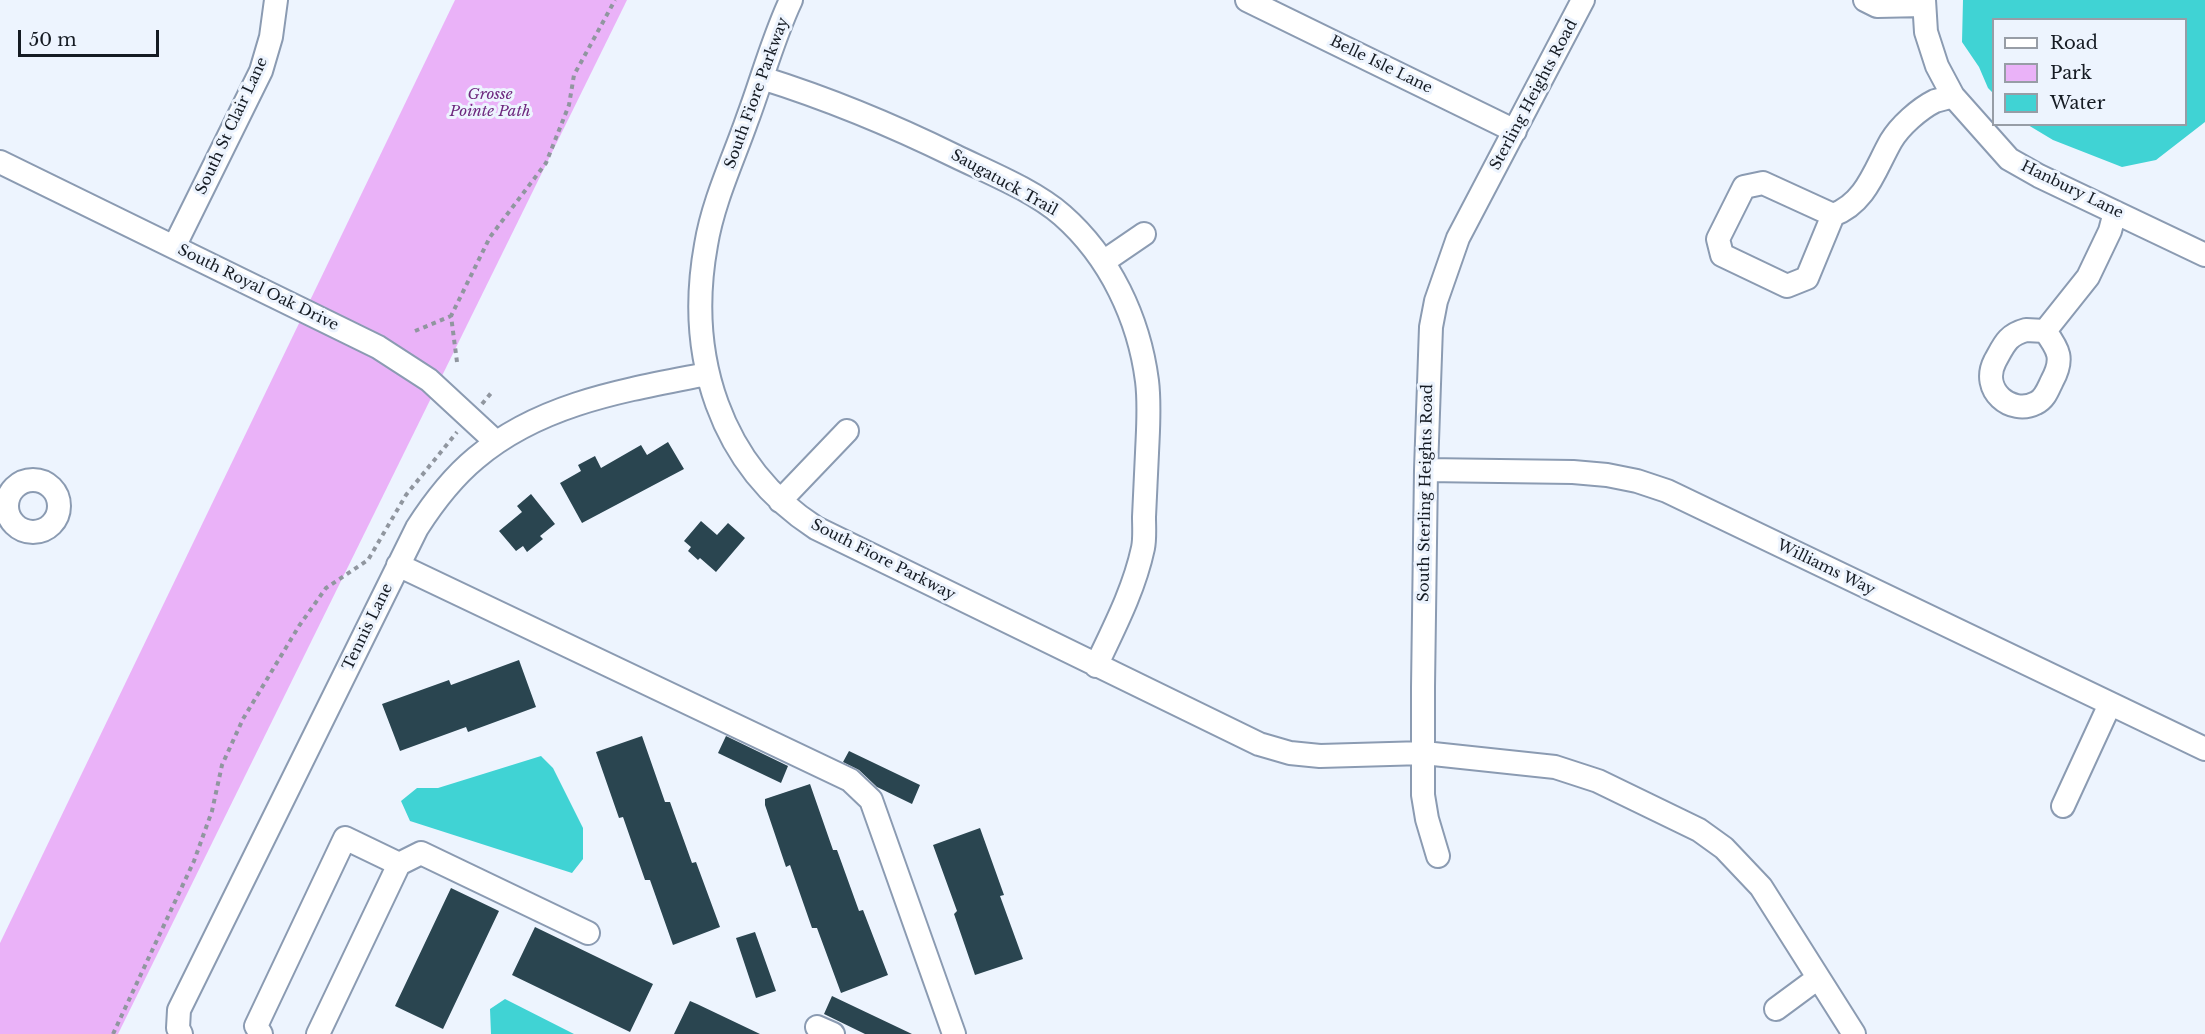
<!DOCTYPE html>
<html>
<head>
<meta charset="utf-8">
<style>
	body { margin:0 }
	#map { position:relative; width:2205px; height:1034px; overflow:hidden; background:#edf4fe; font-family:"Libre Baskerville",serif }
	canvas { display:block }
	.legend { position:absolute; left:1992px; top:18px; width:195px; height:108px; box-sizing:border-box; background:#edf4fe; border:2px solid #979da6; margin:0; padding:8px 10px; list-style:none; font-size:18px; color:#151b23 }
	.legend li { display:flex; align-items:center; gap:12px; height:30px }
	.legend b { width:30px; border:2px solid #979da6 }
	.scale { position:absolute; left:18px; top:30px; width:141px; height:27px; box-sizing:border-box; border:3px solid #151b23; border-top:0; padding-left:8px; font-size:18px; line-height:21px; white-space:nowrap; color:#151b23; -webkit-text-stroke:4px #edf4fe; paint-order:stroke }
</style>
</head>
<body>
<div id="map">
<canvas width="2205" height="1034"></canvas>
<ul class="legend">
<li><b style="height:8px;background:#fff"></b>Road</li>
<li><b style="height:16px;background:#eab2f8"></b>Park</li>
<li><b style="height:16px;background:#40d3d4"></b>Water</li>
</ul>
<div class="scale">50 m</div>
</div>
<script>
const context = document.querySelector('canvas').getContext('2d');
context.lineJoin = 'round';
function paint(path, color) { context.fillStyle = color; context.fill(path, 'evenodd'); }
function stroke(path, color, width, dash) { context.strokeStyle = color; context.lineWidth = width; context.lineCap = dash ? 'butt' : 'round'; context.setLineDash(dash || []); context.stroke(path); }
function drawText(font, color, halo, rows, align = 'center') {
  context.font = font + ' "Libre Baskerville",serif'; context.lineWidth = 6; context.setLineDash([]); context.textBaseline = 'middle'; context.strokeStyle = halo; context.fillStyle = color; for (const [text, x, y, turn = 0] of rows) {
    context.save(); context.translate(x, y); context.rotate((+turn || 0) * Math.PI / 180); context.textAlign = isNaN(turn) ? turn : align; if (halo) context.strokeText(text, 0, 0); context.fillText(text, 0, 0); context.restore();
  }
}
const green = new Path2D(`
	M455,0H627L118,1034H0V943Z`);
const water = new Path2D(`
	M1963,0H2205V122L2156,160L2122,167L2053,140L2028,125L2186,124V20H1994L1993,93L1988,88L1979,67L1962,42Z
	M541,756L553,768L583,828V859L572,873L410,821L401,801L417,788H438Z
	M505,999L574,1034H491L490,1009Z`);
const building = new Path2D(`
	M668,442L684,469L582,523L560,483L581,471L578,465L595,456L601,468L641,445L647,455Z
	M531,494L555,524L540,536L543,539L527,552L523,546L516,551L499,531L522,512L517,506Z
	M701,521L717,535L728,523L745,538L716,572L700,558L698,560L688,551L691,547L684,541Z
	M519,660L536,707L468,732L466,727L400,751L382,704L449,680L451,685Z
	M642,736L665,802H670L692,863L696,862L720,927L673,945L650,880H645L623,817L619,818L596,752Z
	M726,736L788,766L781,783L718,753Z
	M849,751L920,785L912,804L877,787L859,770L843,762Z
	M810,784L833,850H837L859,911L863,910L888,975L841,993L817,928H812L790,865L786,867L765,805V799Z
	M980,828L1004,895L1000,896L1023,959L975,975L954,914L957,911L933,845Z
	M451,888L499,911L443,1029L395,1006Z
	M535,927L653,984L630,1032L512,975Z
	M755,932L776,991L756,998L736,938Z
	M832,996L912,1034H865L824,1014Z
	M690,1001L697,1004L760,1034H674Z`);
const path = new Path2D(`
	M415,331L451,316
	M457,362L451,316L490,237L546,163L569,105L574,75L615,0
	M482,404L492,392
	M113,1034L194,861L212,811L222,765L243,719L299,626L326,588L368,560L406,495L457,432`);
const minor = new Path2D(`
	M791,0C773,38 762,80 747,120C733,160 713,202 706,245C686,355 719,465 816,528L1259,744L1290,753L1320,756L1424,753L1555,767L1598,781L1699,830L1724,848L1761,887L1854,1034
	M1247,0L1515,131
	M1865,0L1877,6L1924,5
	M1924,0L1926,32L1937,66L1953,96L2009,159L2039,176L2205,255
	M762,78C829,99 892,125 955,156C990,173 1033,190 1062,215C1110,257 1139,319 1147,381C1150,405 1148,429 1147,453C1146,474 1145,496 1144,517C1144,527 1145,538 1143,548C1134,590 1114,628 1096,666
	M0,162L378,347L429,380L496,442
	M1833,215L1807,278L1787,286L1722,255L1718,239L1744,187L1763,183L1833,215C1866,203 1875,169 1891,141C1900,126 1919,109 1935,101C1941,99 1948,98 1953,96
	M174,247L261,71L271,37L276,0
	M1103,262L1144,234
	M2026,330L2045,331C2059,350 2064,359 2052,381C2048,389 2045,399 2036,403C2011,416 1980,390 1995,361C2004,345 2007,335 2026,330Z
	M2045,331L2088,277L2110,231L2115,212
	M1426,470L1573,472L1607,475L1637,481L1667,491L2205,749
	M7 506a26 26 0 1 1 52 0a26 26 0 1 1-52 0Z
	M780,501L847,431
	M398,565L850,780L871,800L954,1034
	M2063,806L2110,704
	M1438,856L1427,819L1423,795V687L1426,470L1431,327L1436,301L1458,238L1583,0
	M399,864L421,853L588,933
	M1776,1009L1818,978
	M817,1027L833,1034
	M181,1034L178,1028L179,1010L417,528C433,503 453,477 476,458C541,403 626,390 707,374
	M261,1034L256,1026L345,838L399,864L318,1034`);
const streetNames = [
	["Belle Isle Lane",1381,65,26],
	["South Fiore Parkway",757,93,-70],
	["Sterling Heights Road",1534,95,-62],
	["South St Clair Lane",232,126,-65],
	["Saugatuck Trail",1004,183,29],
	["Hanbury Lane",2072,190,26],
	["South Royal Oak Drive",258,288,26],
	["South Sterling Heights Road",1426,493,-89],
	["South Fiore Parkway",883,560,27],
	["Williams Way",1826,568,26],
	["Tennis Lane",368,627,-64]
];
const parkNames = [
	["Grosse",490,95],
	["Pointe Path",490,112]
];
paint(green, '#eab2f8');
paint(water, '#40d3d4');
paint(building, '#2a4550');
stroke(minor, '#8b9bb2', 26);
stroke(path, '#90969f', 4, [4.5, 4.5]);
stroke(minor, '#fff', 22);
drawText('15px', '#151b23', '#edf4fe', streetNames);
drawText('italic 15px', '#6d287e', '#edf4fe', parkNames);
</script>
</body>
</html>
